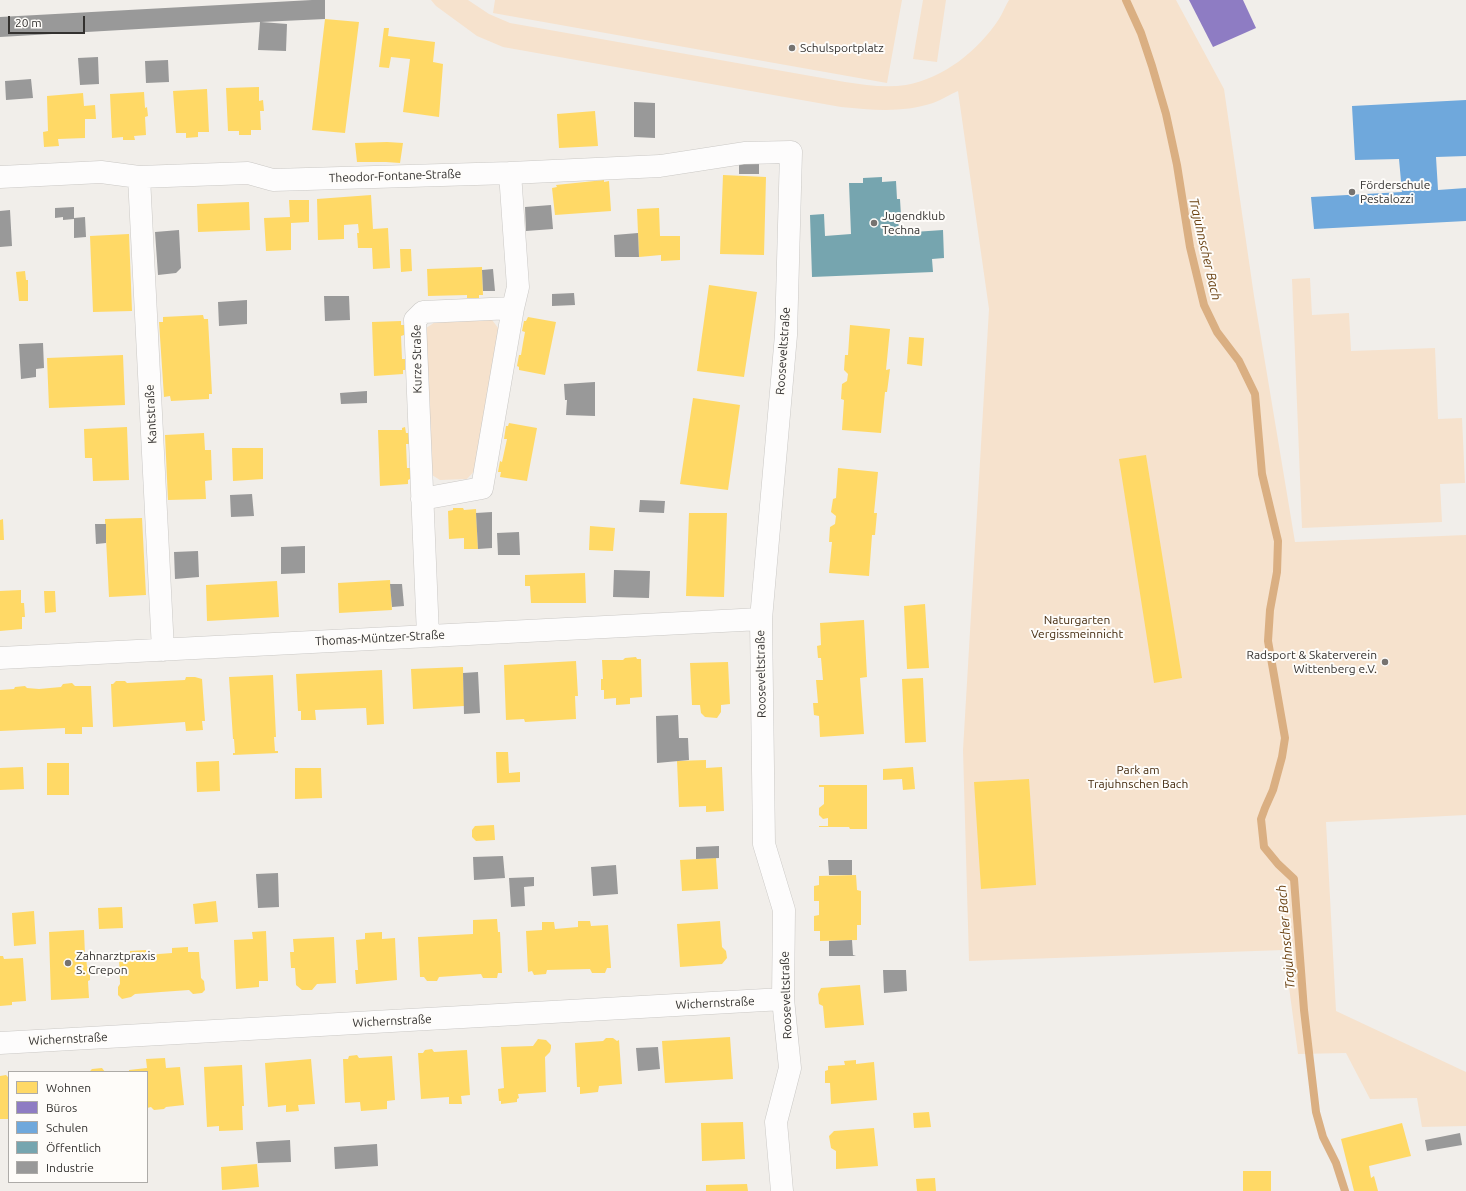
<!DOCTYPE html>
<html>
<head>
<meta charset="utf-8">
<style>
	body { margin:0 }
	#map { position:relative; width:1466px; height:1191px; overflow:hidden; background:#f1eeea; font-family:Ubuntu,sans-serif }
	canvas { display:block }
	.legend { position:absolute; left:8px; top:1071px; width:140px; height:112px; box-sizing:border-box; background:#fefcf9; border:1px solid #adaba8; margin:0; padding:5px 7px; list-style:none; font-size:12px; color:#33312f }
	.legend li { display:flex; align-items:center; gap:8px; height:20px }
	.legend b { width:20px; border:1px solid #adaba8 }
	.scale { position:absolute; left:8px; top:16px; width:77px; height:18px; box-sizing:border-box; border:2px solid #33312f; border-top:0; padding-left:5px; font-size:12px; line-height:14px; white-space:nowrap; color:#33312f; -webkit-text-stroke:3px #fefcf9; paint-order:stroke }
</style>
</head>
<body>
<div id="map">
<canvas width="1466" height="1191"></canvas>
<ul class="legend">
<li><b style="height:11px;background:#ffd966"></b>Wohnen</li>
<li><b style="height:11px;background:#8e7cc3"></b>Büros</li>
<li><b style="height:11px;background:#6fa8dc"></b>Schulen</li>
<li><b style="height:11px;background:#76a5af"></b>Öffentlich</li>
<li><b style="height:11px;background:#999"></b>Industrie</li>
</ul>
<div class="scale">20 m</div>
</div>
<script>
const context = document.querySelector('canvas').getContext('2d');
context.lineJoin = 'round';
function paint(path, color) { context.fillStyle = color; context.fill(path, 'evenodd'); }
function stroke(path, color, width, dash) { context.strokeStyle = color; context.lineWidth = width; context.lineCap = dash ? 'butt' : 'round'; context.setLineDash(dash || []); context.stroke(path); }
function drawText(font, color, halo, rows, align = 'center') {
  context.font = font + ' Ubuntu,sans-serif'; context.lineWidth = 4; context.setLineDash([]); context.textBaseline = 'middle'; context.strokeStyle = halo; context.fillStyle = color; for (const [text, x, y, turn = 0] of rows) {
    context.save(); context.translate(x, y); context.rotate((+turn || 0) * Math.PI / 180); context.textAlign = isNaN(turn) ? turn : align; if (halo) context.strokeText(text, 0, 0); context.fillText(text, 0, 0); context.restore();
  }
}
const green = new Path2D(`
	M431,0H468L489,14L510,23L845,82C865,85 886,88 906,85C944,78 978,51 999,19C1003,13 1005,6 1009,0H1176L1224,89L1254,296L1295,542L1466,535V815L1326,822L1336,1011L1466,1072V1126L1422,1127L1417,1098L1370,1099L1346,1053L1298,1054L1284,950L969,961L963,750L989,309L958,91C950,94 942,100 933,103C902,113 873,110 841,107L503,47L477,36L436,6Z
	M495,0H902L887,83L493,13Z
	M923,0H946L937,62L913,59Z
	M1310,278L1312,315L1349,313L1351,351L1435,348L1438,419L1462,418L1465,483L1440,484L1442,522L1302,528L1292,279Z
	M489,316L502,333L479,466L467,479L440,480L427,472L426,328L443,317Z`);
const homes = new Path2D(`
	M325,19L359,22L345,133L312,130Z
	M384,28H389L388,36L435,42L433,62L443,64L439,117L403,112L410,59L391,57L389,68L379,67Z
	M259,87V101L263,100L264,111H260L261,130H251V135H239V131H228L226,88Z
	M207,89L209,132H198V137L186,138V133H176L173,91Z
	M144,92L145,108L147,107L148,116L145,117L146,135L134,136L135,140H123V137L112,138L110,94Z
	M83,93L84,106L95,105L96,119H85V138L58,139L59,146L44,147L43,132L48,131L47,96Z
	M595,111L598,146L559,148L557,114Z
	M387,142L403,143L400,163L386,162H357L355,143Z
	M723,175L766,177L764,255L720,254Z
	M604,180V182L609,181L611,211L555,215L552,188L557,187L556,185Z
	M371,195L373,229L388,228L390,268L373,269L372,248H358L357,233H359L358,224L344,225V239L318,240L317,199Z
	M289,200H309V222L291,223V250L266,251L264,218L290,217Z
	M249,202L250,230L198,232L197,204Z
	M659,208L660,236H680V260L661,261V255L639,257L637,209Z
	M129,234L132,311L93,312L90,236Z
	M400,249H411L412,271L401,272Z
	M482,267L483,295H479V298H467V295L428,296L427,269Z
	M25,271L26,280H28V301H19L16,272Z
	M709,285L757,292L744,377L697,371Z
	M203,315L204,319H208L212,394H209V399L171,401L170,396L164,397L159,322H163V317Z
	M528,317L556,322L545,375L519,370V367L517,366L519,355H521L523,343L525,332L522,331L524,321H526Z
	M401,321V325H404V335L401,336L402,359H405V370H403V374L374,376L372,322Z
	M850,325L890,329L886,370L890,369L887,392H885L881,433L842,430L844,400L841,399L842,384L847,381L848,374L844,370L845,355H848Z
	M909,337L924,338L922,366L907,364Z
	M123,355L125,405L49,408L47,358Z
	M693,398L740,405L728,490L680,484Z
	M509,423L537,428L527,481L500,477L501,472H498L500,461L502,462L507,439H504L506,426H508Z
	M127,427L129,480L93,481L92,458H85L84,429Z
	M405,427L406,433H409V444H406L407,468H410V479L408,480V484L380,486L378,430H402V428Z
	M204,433L205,450H211L212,480L205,481L206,499L168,500L165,435Z
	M232,448H263V479L233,481Z
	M1146,455L1182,678L1154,683L1119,459Z
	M838,468L878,472L874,513H877L875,535H872L869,576L829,573L832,542H829L830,527L835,524L836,516L831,512L833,499L836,498Z
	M453,508H463L464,510L476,509L478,549H464V538L449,539L448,511L453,510Z
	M689,513H727L724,597L686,596Z
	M142,518L146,595L109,597L105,519Z
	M3,519L4,540H0V520Z
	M590,526L615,528L613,551L589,550Z
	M585,573L586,603H531L530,586H525V575Z
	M390,580L392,610L339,613L338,583Z
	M277,581L279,617L207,621L206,585Z
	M21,590V603H24L25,617H22V629L0,631V591Z
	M44,591H55L56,612L45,613Z
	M925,604L929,668L907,669L904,606Z
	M864,620L867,677L860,678L864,734L820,737L819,716L814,715L813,703H818L816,680H823L821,658H818L817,646L821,645L820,623Z
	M636,657L637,659H641L642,697L630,698V704L616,705V698L604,699V690H601V679H603L602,660H623L625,658Z
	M576,661L578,696H575L576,719L525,722L524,719L506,720L504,665Z
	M728,662L730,704L721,705V712L717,718L705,717L701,713L700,705H692L690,663Z
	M463,667L464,706L413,709L411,669Z
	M382,670L384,724L367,725L366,708L315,710L316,720H301V711H298L296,674Z
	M273,675L276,737H274L275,751H278V753L233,755V753H235L234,739H233L229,677Z
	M186,677H195L202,679L205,721H202L203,730L186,731L185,722L113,727L111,684H113L116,681H125L127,683L185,680Z
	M923,678L926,742L905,743L902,679Z
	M72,683L75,686H91L93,727H82V734H65V728L0,731V690L14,689L15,687L25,686L27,688L39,689L61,687L63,684Z
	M496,752H508L509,773L520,772V782L497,783Z
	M706,760V768L722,767L724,811L706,812V806L679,807L677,761Z
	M219,761L220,791L197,792L196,762Z
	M47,763H69V795H47Z
	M23,767L24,789L0,790V768Z
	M913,767L915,789L903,790L902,779L883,780V769Z
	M295,768H321L322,798L295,799Z
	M1029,779L1036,885L981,889L974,782Z
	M819,785H867V829H850L849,827H819V826H828V818L823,819L819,815V808L824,804V787H819Z
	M494,825L495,840L476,841L472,837V830L475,826Z
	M716,858L718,889L682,891L680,860Z
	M856,875L857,890L861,891V925H857V940L820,941V931H814V916L819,915V901H814V886L819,885V876Z
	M216,901L218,922L195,924L193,904Z
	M122,907L123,928L99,929L98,908Z
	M34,911L36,944L14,946L12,913Z
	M497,919L498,932H500L502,973H498L497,978H483L481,974L439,977L437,981H427L424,977H420L418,937L473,934V920Z
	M578,921H590L591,926L608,925L611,968H607L605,973H592L590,969L547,970L546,974L534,975L532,971L528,972L526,931L542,930V922H554L555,929L578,927Z
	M720,921L722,947L726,951L727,958L722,964L680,967L677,924Z
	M84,930L85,956H86L87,967H90V980L88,981L89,998L51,1000L49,932Z
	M266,931L268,981H259V987L236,989L234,940L253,939L252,932Z
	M382,932V939L395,938L397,980L356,984L355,970H358L356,940L365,939V933Z
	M334,937L336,983L317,984L312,990H302L296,985L295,968H291L290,952H294L293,939Z
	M188,947V952H199L201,978L204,981L205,990L202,993L193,994L189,990L161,992L135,994L131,997L122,999L118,995V987L120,984L119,956L130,955V951L146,950V955L172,953V948Z
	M0,956H3L4,959L23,958L26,1001L12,1002V1005L0,1006Z
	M860,985L864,1025L825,1028L823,1006L819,1004L818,994L821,988Z
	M730,1037L733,1079L665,1083L662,1041Z
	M606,1038H613L617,1041L619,1040L622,1084L599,1086L598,1092L580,1094V1087H577L575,1043L603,1041Z
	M538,1039L546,1040L551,1045V1048L550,1052L545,1057L546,1092L518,1094L519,1098L517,1099V1102L501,1104V1101H499L498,1089L504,1088L501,1047L533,1046Z
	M432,1049L434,1052L467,1050L470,1095L461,1096L462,1104H449V1097L421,1099L418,1053H423L425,1050Z
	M357,1055L359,1058L392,1056L395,1100L387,1101V1109L361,1111L360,1102L345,1103L343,1059H348L349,1056Z
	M165,1058L166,1068L180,1067L184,1105L166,1107L164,1109L154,1110L151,1107L147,1108V1072H129V1070L147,1068L146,1059Z
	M311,1059L315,1104L298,1105L299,1111L286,1112V1105L268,1107L265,1063Z
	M856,1060V1064L874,1062L877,1100L831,1104L830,1083H825V1071L828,1070V1066L845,1065L844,1061Z
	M242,1065L244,1106H242L243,1130L219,1131V1126L207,1127L204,1067Z
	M102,1068L105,1072H89L92,1069Z
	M6,1075L9,1078V1119H0V1076Z
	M929,1112L931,1127L914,1128L913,1113Z
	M743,1122L745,1159L702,1161L701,1123Z
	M1402,1123L1411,1156L1369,1166L1371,1178L1374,1176L1378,1191H1354L1341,1139Z
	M874,1128L878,1166L836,1169V1151L831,1148L829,1136L834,1131Z
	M257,1164L259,1187L222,1190L221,1167Z
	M1243,1171H1271V1191H1243Z
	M935,1178L936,1191H917L916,1179Z
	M747,1184L748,1191H706V1185Z`);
const offices = new Path2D(`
	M1189,0H1243L1256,28L1213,47Z`);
const schools = new Path2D(`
	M1466,100V156L1436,157L1438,190L1466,188V221L1314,229L1311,197L1402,192L1399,159L1355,160L1352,106Z`);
const public = new Path2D(`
	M882,177V182L896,181L897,199H900L901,216H898L899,233L943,230L944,258L932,259L933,272L812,277L810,215L824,214L825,236L851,234L849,183H863V178Z`);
const industry = new Path2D(`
	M312,0H325V19L261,22L287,24L286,51L258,50L260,22L0,37V17Z
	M98,57L99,84L80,85L78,58Z
	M168,60L169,82L146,83L145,61Z
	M31,79L33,98L6,100L5,81Z
	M634,102L655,103V138L634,137Z
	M739,162L759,163V174H739Z
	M551,205L553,229L526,231L525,207Z
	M74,207V218L85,217L86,237L74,238V219L63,220V217L55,218V208Z
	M10,210L12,246L0,247V211Z
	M179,230L181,268L176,273L158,275L155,232Z
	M638,233L639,257H615L614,235Z
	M493,269L495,291H483L482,270Z
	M574,293L575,305L552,306V294Z
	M324,296H349L350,320L325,321Z
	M247,300V324L219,326L218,302Z
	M43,343L44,368L36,369V377L21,379L19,344Z
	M595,382V416L566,415L567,400H565L564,384Z
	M367,391V403L341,404L340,393Z
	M252,494L254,516L231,517L230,495Z
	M640,500L665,501L664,513L639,512Z
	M492,512V548L478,549L476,513Z
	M95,524H106V543L96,544Z
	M519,532L520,555H498L497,533Z
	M305,546V573L281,574V547Z
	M198,551L199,577L175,579L174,552Z
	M614,570L650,571L649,598L613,597Z
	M390,584H402L404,606L392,607Z
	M478,672L480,713L464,714L463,673Z
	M678,715L679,738H688L689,760L657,763L656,716Z
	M719,846V858L696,859V847Z
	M503,856L505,878L474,880L473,857Z
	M828,860H852V875H829Z
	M616,865L618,894L593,896L591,867Z
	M278,873L279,907L258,908L256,874Z
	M534,877V886L524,887L525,906L511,907L509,878Z
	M852,940L853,955L856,956H829V941Z
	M883,970H906L907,991L884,993Z
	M658,1047L660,1069L638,1071L636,1048Z
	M1460,1133L1462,1145L1427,1151L1425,1140Z
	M290,1140L291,1162L258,1163L256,1142Z
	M377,1144L378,1166L335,1169L334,1147Z`);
const stream = new Path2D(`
	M1126,0L1141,33L1152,66L1166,114L1177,165L1190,247L1204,305L1217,332L1239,361L1255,394L1262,474L1278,541L1277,572L1270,610L1268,641L1285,738L1282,757L1273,790L1265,808L1261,819L1264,847L1278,864L1294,879L1304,1010L1316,1112L1323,1137L1336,1163L1345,1191`);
const minor = new Path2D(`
	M0,177L101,172L139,177L248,173L273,180L510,173L660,166L744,153L791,152L786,335L761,619L764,844L784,910L783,999L790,1068L776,1122L782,1191
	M139,177L163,650
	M422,499L482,488L513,308L518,287L510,173
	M428,636L415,320L423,312L513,308
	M0,658L761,619
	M0,1043L783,999`);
const markers = [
	[792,48,4,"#767370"],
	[1352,192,4,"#767370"],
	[874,223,4,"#767370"],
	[1385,662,4,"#767370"],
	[68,963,4,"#767370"]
];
const poiNames = [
	["Schulsportplatz",800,48],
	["Förderschule",1360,185],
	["Pestalozzi",1360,199],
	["Jugendklub",882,216],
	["Techna",882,230],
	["Radsport & Skaterverein",1377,655,"right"],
	["Wittenberg e.V.",1377,669,"right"],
	["Zahnarztpraxis",76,956],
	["S. Crepon",76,970]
];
const streetNames = [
	["Theodor-Fontane-Straße",395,176,-2],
	["Rooseveltstraße",783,351,-86],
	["Kurze Straße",417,359,-91],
	["Kantstraße",151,414,-93],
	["Thomas-Müntzer-Straße",380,638,-3],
	["Rooseveltstraße",761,674,-91],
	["Rooseveltstraße",786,995,-92],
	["Wichernstraße",715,1003,-3],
	["Wichernstraße",392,1021,-3],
	["Wichernstraße",68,1039,-3]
];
const parkNames = [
	["Naturgarten",1077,620],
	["Vergissmeinnicht",1077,634],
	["Park am",1138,770],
	["Trajuhnschen Bach",1138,784]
];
const waterNames = [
	["Trajuhnscher Bach",1205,249,77],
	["Trajuhnscher Bach",1286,937,-95]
];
paint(green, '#f6e2cd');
paint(homes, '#ffd966');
paint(offices, '#8e7cc3');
paint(schools, '#6fa8dc');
paint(public, '#76a5af');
paint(industry, '#999');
stroke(stream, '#daaf82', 8);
stroke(minor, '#cac8c5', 23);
stroke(minor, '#fdfcfc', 22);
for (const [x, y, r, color] of markers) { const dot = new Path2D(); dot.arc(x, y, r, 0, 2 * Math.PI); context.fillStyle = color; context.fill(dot); stroke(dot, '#fefcf9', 1.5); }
drawText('12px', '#33312f', '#fefcf9', poiNames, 'left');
drawText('12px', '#33312f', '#fefcf9', streetNames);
drawText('12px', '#442b0f', '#fefcf9', parkNames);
drawText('italic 13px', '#6a4111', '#fefcf9', waterNames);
</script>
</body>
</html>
